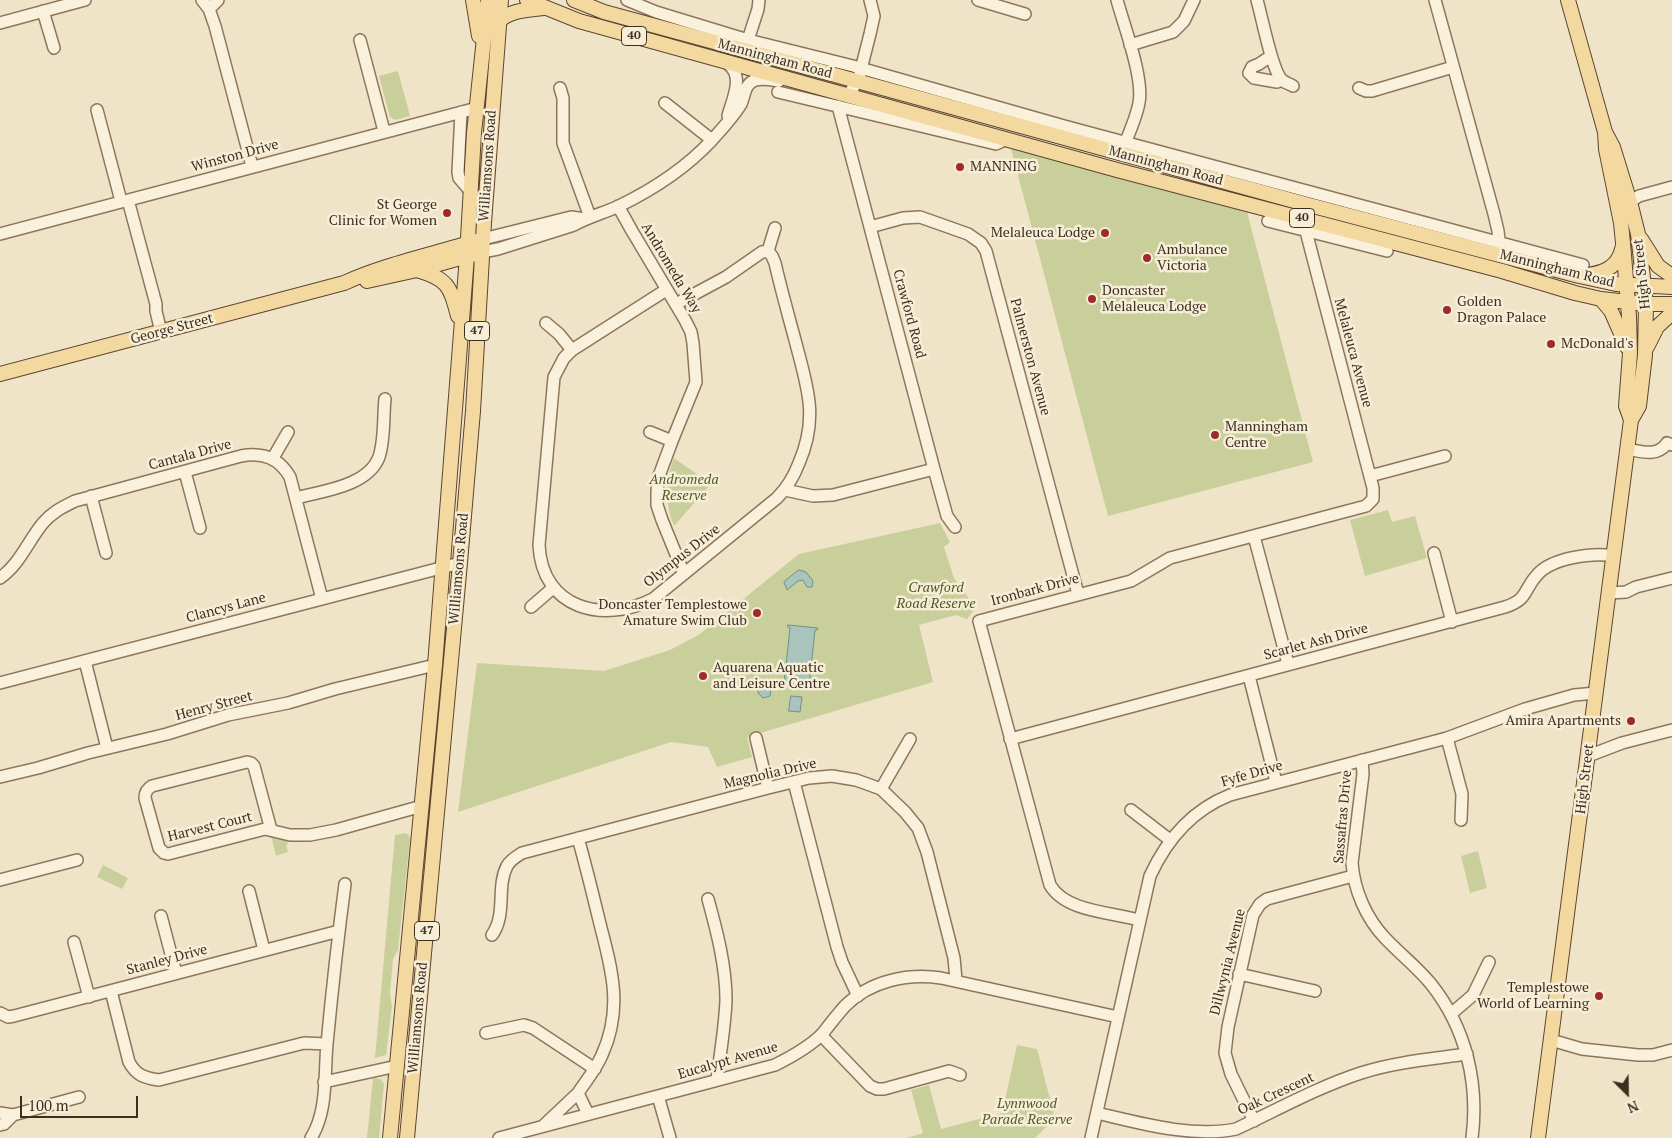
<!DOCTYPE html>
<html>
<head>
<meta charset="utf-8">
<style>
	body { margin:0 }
	#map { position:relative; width:1672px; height:1138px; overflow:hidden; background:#f0e4c8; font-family:"PT Serif",serif }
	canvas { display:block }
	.north { position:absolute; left:1602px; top:1068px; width:50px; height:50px; -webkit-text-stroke:4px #f7eed8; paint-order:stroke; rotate:157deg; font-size:14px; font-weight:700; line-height:20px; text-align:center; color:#3d2e20 }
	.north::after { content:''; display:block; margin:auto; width:18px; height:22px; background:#3d2e20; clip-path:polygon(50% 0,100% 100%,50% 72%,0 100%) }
	.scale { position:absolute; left:20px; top:1096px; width:118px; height:22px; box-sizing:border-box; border:2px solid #3d2e20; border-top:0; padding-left:6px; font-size:15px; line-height:18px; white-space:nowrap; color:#3d2e20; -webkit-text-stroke:4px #f7eed8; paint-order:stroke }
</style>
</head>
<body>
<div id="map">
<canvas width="1672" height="1138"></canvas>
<div class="north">N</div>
<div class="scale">100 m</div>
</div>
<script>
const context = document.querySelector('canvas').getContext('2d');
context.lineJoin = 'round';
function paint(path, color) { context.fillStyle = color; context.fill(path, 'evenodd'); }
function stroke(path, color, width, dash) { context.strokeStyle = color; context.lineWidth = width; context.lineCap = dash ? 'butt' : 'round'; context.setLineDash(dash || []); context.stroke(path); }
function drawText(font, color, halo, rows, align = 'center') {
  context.font = font + ' "PT Serif",serif'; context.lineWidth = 5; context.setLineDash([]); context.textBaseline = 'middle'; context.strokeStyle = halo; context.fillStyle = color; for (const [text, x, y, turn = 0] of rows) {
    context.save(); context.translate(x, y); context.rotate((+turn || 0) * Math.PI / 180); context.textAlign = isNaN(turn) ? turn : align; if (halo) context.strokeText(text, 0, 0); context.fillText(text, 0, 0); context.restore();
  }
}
const green = new Path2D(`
	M398,71L410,116L395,120L390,117L379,76Z
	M1015,142L1247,204L1248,216L1313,462L1108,516L1011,149Z
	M674,458L711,484L674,526C665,502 664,483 674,458Z
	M1388,510L1392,522L1415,516L1427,558L1365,576L1350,520Z
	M940,523L950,542L944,547L954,578L976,608L967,619L956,615L919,625L933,682L747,737L752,757L717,767L708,747L671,742L458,812L477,663L604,671L670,650L700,634L799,554Z
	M405,833L409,835L410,840L398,950L393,959L390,993L392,1006L386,1055L375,1058L395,835Z
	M271,835L287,839L288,844L286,845L288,852L276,856Z
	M1478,851L1487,888L1470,893L1461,856Z
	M103,865L128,878L122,889L97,877Z
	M1017,1045L1037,1049L1055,1118L1035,1138H907L923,1133L911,1090L929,1085L941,1129L1002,1113Z
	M373,1078L381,1079L384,1084L379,1138H367Z`);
const water = new Path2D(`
	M799,570L806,572L813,581L812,587H807L803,580L798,581L787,590L784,582Z
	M788,625L818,628L817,630H815L809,686L784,684L790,628L788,627Z
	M763,683L769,685L771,689L770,696L763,698L759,694L756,687Z
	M791,696L802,697L800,712L789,711Z`);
const minor = new Path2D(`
	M202,0L209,9L215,26L252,166
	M627,0L656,12L748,40L853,66L1064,126L1583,265
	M978,0L1025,14
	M1117,0C1124,26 1144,78 1139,103C1136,119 1129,132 1124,147
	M1257,0C1262,17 1272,71 1282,80C1285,83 1290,84 1293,86
	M1435,0L1494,214L1498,231L1500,248
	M209,9L218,0
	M43,11L54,48
	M0,23L85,0
	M360,40L384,131
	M748,40L758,9L759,0
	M1130,45L1173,32L1184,21L1194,0
	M1271,56L1259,64L1252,67L1249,73L1254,78L1277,82L1281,80
	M726,62C728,64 732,67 734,71C741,83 731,104 728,116
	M560,88L563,98V143L590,217
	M1359,88L1366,91H1372L1453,67
	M778,92L996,144L1007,139
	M848,95L858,81L870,34L874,16L870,0
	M665,103L712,140
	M838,106L934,469L947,516L955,527
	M97,110L121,201
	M461,112L458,172L459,178L471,192
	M128,200L156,304V311L161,332
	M1630,202L1639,196L1672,187
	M618,206L632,231L685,320L691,332L693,343L696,382L672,441L659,476L657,491V505L662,520L684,574
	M1268,221L1387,251
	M870,227L903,218L920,217L968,234L981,243L986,251L1078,594
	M0,234L477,108
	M483,239L571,217L585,219
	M482,252L498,249L574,225C588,217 604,213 619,206C654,189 686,168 712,140C721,130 734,116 741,104C745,96 744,83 756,80C763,78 772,80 779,81
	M666,290L572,350L564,358L554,377L539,545C542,609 603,624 653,599L777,498C787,488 794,476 799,463C819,417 807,386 795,340C788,314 781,289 775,263L772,256L768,251L775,228
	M676,304L726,277L762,252L768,251
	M546,323L559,334L572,350
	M650,432L672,441
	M1628,449C1642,452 1658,457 1667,443L1672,445
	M273,458L288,432
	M185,472L200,528
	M1370,476L1445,456
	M785,490L813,496L833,495L934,469
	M91,496L106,553
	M296,498C323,491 368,486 379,457C385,439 383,417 385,399
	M1254,536L1288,664
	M1434,553L1452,622
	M0,578C20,564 28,541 43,523C52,512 63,507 75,501L241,456C263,452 279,458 290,477L322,599
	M1609,593L1626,592L1636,587L1672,578
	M531,607L553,588
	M85,661L107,748
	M1249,676L1276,782
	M0,683L460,563
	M756,738L768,788
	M1447,738L1462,794L1461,820
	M1010,739L1505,607C1529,599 1523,590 1537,575C1551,558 1593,552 1614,556
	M1588,756L1622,743L1672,730
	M1362,760L1363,774L1352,863C1354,890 1366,918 1385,938C1400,954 1417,967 1431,984C1466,1028 1479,1083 1472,1138
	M0,777L38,768L88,753L167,734L228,715L288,703L335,689L435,665
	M794,782L837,947L842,962L858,996
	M881,789L910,739
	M1131,810L1170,840
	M271,830L254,766L251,763L247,762L152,786C147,789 145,792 145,798L159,848L164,853L168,854L265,829L290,835H310L336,830L422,806
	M0,880L77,860
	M249,891L264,950
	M708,899C717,932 726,966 726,1000C725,1027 720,1054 717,1080
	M161,916L176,973
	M1139,920C1111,912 1066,912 1050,885L979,621L1131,581L1170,558L1366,506L1373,499V488L1308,239L1306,231L1309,205
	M492,935C507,914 496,887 507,866C510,860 517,856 522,853L768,788L809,778L832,776L856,780L881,789L905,812L918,828L927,852L954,958L956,980
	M74,942L89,997
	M1239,974L1315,991
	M111,991L129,1062C136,1075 144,1078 159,1080L304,1043L327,1044
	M0,1013L8,1017L14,1016L339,931
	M1451,1014L1473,995L1489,962
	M486,1033L524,1025L533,1028L595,1069
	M821,1035L870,1086L877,1089H884L949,1071L960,1075
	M1551,1040L1582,1049L1638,1055H1653L1672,1050
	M324,1082L397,1066
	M578,1093C586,1081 596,1069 602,1055C623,1009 612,970 600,924C593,895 586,866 578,838
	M658,1096L670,1138
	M0,1113L13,1115L79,1097
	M1097,1113C1140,1123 1192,1138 1236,1129C1277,1110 1318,1087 1361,1073C1395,1062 1432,1059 1467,1054
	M1254,1121L1231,1074L1225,1053L1228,1027L1253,915L1260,904L1267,899L1353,876
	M0,1125L4,1124L13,1115
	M543,1126L578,1093L588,1114
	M311,1138C328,1111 324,1075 327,1044C332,991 338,937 345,884
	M499,1138L775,1065C791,1057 810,1047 823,1033C830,1024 837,1015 845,1006C870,981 907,973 941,978L1118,1017
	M1091,1138L1150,876C1167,839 1192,810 1230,795L1447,738L1525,709L1574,695L1596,693`);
const major = new Path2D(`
	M473,0L479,36
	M527,0L579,21L1117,170L1502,271L1575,293L1601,299L1646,304H1672
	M574,0L604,12L751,52L1309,205L1579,276L1616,284L1672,287
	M1568,0L1605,132L1606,149L1621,223L1623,243L1629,316L1630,353L1626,406L1631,420
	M498,22C510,10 527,10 544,8
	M1641,239L1658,266L1672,276
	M417,270C448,279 450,286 458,316
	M1587,275C1604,273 1618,267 1622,249
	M367,281L417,270L475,254
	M1601,299L1611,311L1627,347
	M1647,347L1657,327L1672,313
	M0,374L344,283C386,264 431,255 476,241
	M390,1138L435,665L467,256L474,133L488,0
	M407,1138L460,563L473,411L484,223L501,0
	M1538,1138L1631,420L1639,406L1645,355L1646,304L1638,234L1630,202L1613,147L1605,132`);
const markers = [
	[960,167,5,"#9e2a2b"],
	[447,213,5,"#9e2a2b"],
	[1105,233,5,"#9e2a2b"],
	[1147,258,5,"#9e2a2b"],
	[1092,299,5,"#9e2a2b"],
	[1447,310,5,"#9e2a2b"],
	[1551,344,5,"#9e2a2b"],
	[1215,435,5,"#9e2a2b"],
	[757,613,5,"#9e2a2b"],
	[703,676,5,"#9e2a2b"],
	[1631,721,5,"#9e2a2b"],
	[1599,996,5,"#9e2a2b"]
];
const shields = [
	[634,36,25],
	[1302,218,25],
	[477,331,25],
	[427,931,25]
];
const shieldNames = [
	["40",634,36],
	["40",1302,218],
	["47",477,331],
	["47",427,931]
];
const streetNames = [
	["Manningham Road",775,59,15],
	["Winston Drive",235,156,-15],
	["Williamsons Road",488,166,-86],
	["Manningham Road",1166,166,15],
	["Andromeda Way",671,268,59],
	["Manningham Road",1557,269,14],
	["High Street",1642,274,-96],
	["Crawford Road",909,314,75],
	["George Street",172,329,-15],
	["Melaleuca Avenue",1353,353,75],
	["Palmerston Avenue",1030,357,75],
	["Cantala Drive",190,455,-15],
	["Olympus Drive",682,556,-38],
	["Williamsons Road",459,569,-85],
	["Ironbark Drive",1035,590,-15],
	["Clancys Lane",226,608,-15],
	["Scarlet Ash Drive",1316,642,-15],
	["Henry Street",214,706,-15],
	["Magnolia Drive",770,774,-13],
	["Fyfe Drive",1252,774,-16],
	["High Street",1585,779,-83],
	["Sassafras Drive",1343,817,-85],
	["Harvest Court",210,827,-14],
	["Stanley Drive",167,960,-15],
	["Dillwynia Avenue",1228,962,-76],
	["Williamsons Road",418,1018,-85],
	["Eucalypt Avenue",728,1061,-16],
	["Oak Crescent",1276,1094,-25]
];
const poiNames = [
	["MANNING",970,167],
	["St George",437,205,"right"],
	["Clinic for Women",437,221,"right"],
	["Melaleuca Lodge",1095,233,"right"],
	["Ambulance",1157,250],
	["Victoria",1157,266],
	["Doncaster",1102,291],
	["Melaleuca Lodge",1102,307],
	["Golden",1457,302],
	["Dragon Palace",1457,318],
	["McDonald's",1561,344],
	["Manningham",1225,427],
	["Centre",1225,443],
	["Doncaster Templestowe",747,605,"right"],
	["Amature Swim Club",747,621,"right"],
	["Aquarena Aquatic",713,668],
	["and Leisure Centre",713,684],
	["Amira Apartments",1621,721,"right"],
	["Templestowe",1589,988,"right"],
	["World of Learning",1589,1004,"right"]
];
const parkNames = [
	["Andromeda",684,480],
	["Reserve",684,496],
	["Crawford",936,588],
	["Road Reserve",936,604],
	["Lynnwood",1027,1104],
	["Parade Reserve",1027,1120]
];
paint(green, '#c9cf9b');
paint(water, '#a9c4bc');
stroke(water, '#6f938a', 1);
stroke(minor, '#8d765c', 14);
stroke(major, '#5b4430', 16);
stroke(minor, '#faf1dc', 11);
stroke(major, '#f3d9a0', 14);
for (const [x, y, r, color] of markers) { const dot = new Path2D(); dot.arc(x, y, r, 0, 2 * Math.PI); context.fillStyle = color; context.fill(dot); stroke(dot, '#f7eed8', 2); }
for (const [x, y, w] of shields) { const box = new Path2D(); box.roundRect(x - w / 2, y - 9.5, w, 19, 4); context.fillStyle = '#f7eed8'; context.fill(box); stroke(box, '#3d2e20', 1); }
drawText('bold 12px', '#3d2e20', null, shieldNames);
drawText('14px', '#3d2e20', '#f7eed8', streetNames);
drawText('14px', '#3d2e20', '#f7eed8', poiNames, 'left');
drawText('italic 14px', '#4d5a26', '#f7eed8', parkNames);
</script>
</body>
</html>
